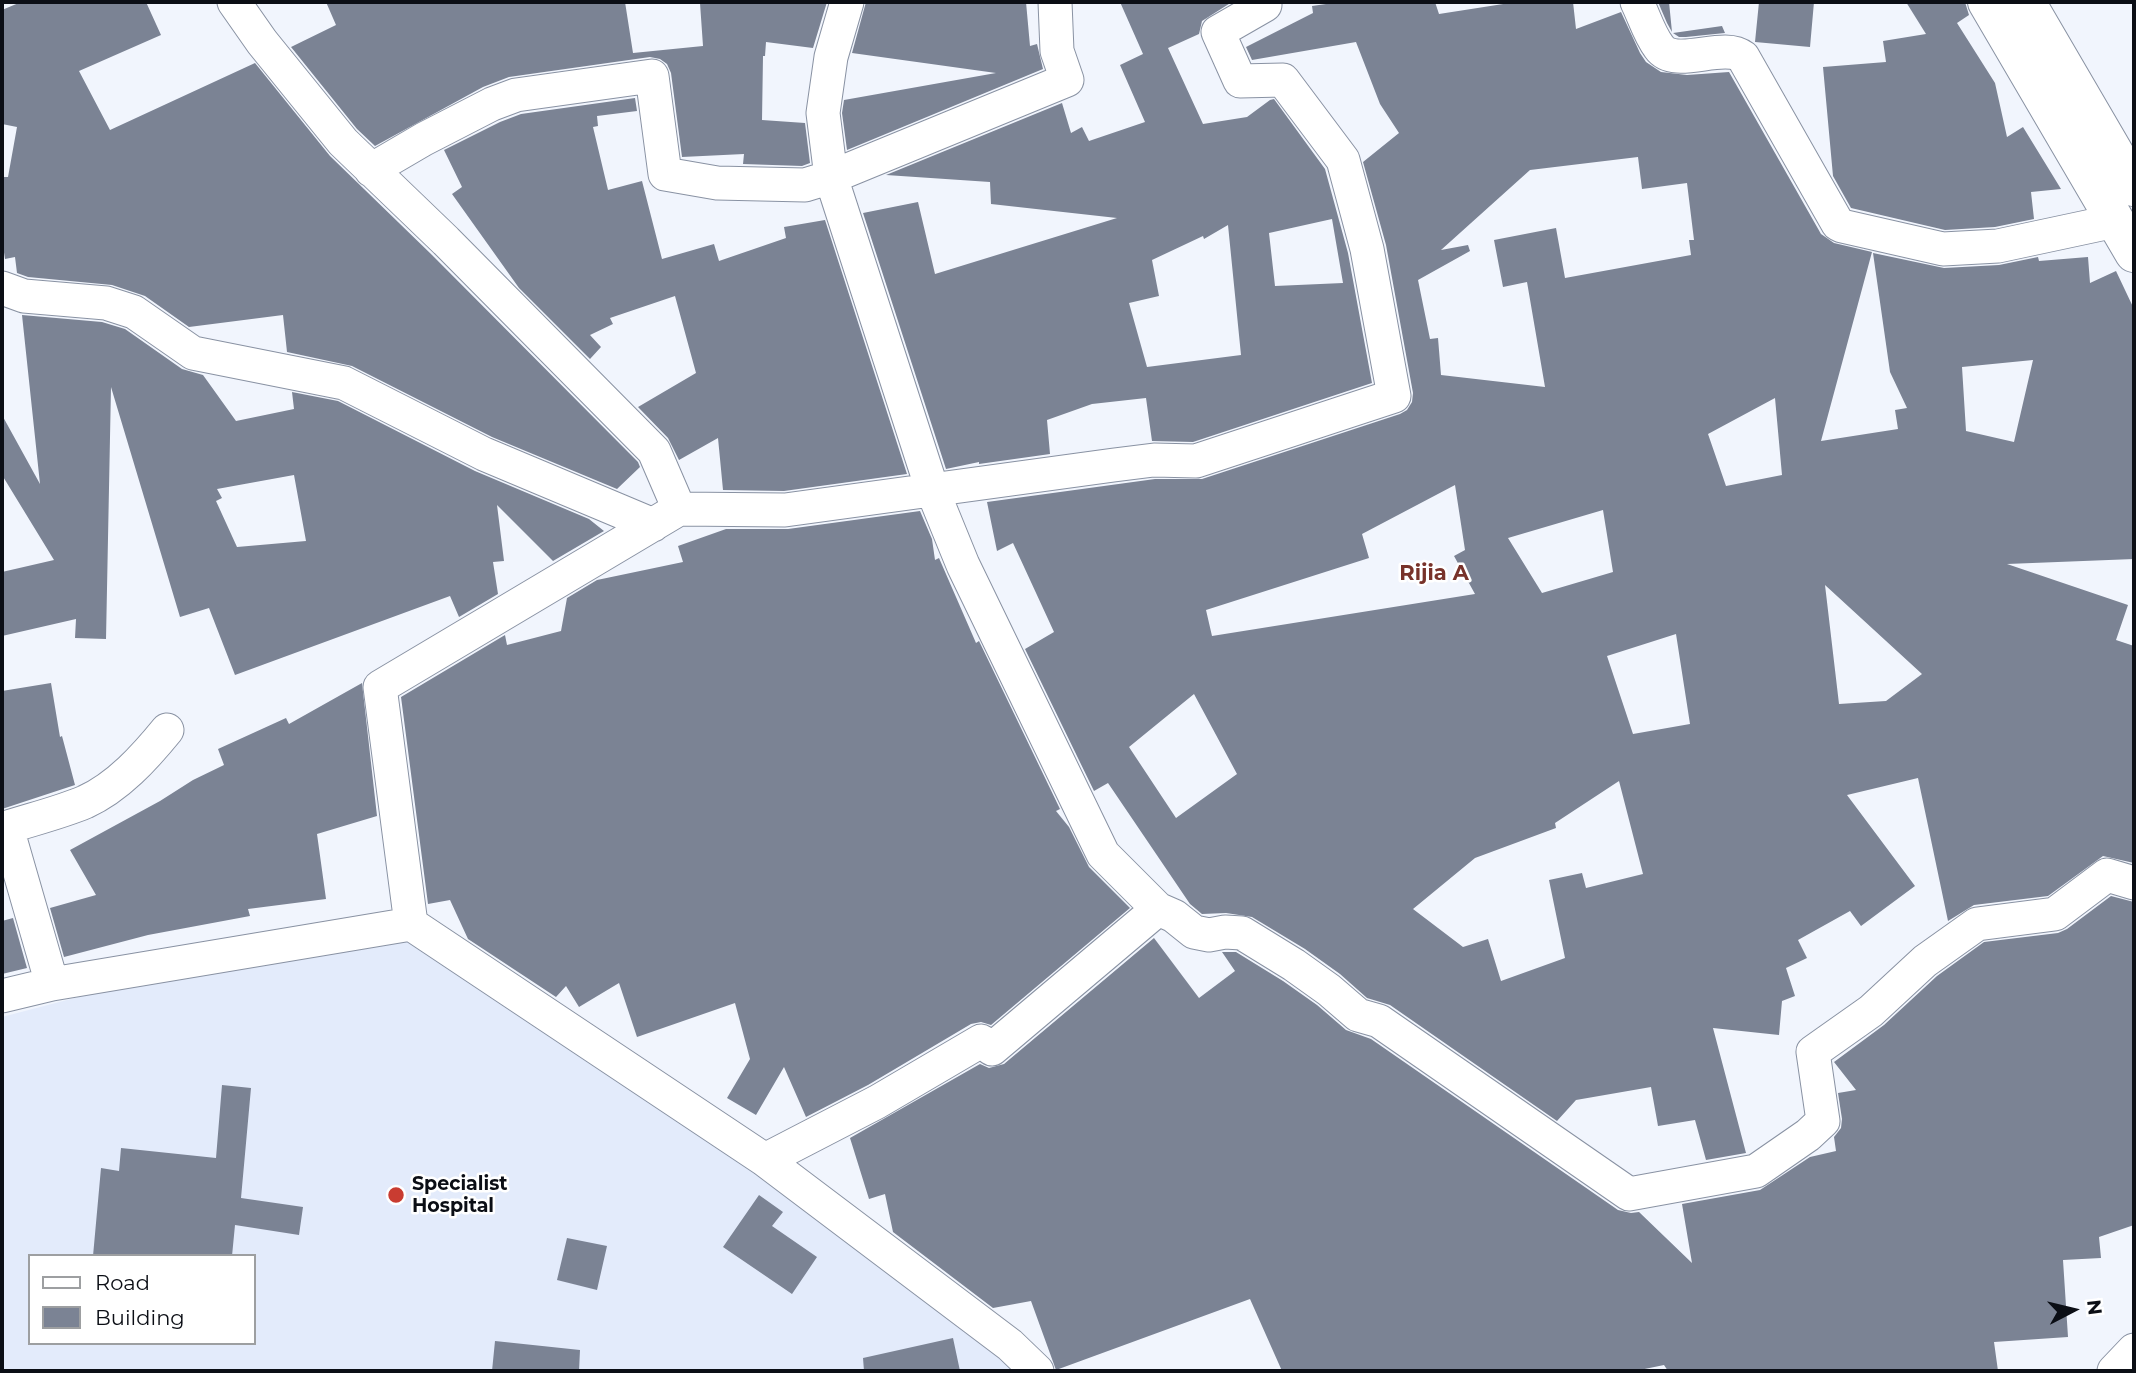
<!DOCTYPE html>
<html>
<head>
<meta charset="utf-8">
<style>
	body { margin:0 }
	#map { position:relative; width:2136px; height:1373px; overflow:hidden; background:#f1f5fd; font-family:Montserrat,sans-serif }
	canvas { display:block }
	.frame { position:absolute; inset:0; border:4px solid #0b0e15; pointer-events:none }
	.legend { position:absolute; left:28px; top:1254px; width:228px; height:91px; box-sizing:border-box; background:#fff; border:2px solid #9d9fa1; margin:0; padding:9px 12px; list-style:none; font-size:21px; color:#0b0e15 }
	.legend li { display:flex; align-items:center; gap:14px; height:35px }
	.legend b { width:35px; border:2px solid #9d9fa1 }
	.north { position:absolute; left:2038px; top:1275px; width:70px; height:70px; -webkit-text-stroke:5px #fff; paint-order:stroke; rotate:83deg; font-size:19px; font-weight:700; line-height:28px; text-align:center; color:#0b0e15 }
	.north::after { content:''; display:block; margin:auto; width:24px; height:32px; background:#0b0e15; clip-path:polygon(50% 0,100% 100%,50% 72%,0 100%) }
</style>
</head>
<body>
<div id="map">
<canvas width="2136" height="1373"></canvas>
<div class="frame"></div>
<ul class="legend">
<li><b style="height:9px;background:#fff"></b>Road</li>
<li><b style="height:19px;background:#7b8394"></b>Building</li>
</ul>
<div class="north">N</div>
</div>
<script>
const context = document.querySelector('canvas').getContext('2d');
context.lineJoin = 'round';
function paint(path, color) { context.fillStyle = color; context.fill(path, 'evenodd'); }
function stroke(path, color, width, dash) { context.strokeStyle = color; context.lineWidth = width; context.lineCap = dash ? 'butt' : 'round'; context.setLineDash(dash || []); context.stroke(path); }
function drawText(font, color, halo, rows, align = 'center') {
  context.font = font + ' Montserrat,sans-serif'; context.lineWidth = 5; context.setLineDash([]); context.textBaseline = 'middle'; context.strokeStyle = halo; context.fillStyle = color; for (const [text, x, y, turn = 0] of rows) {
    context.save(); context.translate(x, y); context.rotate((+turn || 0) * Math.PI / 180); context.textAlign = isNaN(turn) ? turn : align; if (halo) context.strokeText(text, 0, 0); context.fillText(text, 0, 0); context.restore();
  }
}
const built = new Path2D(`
	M376,919L708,1134L1025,1371H2V1017ZM30,1256H254V1343H30Z`);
const building = new Path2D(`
	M21,2H146L161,35L79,71L110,130L255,63L330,156L432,255L638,462L640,467L617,489L492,437L352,366L287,352L283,315L189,327L145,296L112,285L28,277L17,273L15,257L5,259L2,239V177H8L17,127L2,124V10Z
	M326,2H625L633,53L703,46L700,3L827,2L813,48L766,42L765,56H763L762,120L805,123L810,163L802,166L743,164L744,154L682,157L671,73L667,64L660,59L650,57L509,77L483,87L375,146L357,129L291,47L336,25Z
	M866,2H1026L1030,46L1037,44L1043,69L847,150L842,113L844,100L996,73L852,53Z
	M1120,2H1232L1202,21L1199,34L1168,48L1203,124L1247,117L1270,100L1274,99L1325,169L1348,253L1372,383L1193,442L1152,441L1146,398L1092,404L1047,420L1050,454L979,464V462L946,469L863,213L918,202L935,274L1117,218L991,204L990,182L886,175L1062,103L1071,133L1082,127L1089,141L1145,122L1120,65L1143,54ZM1332,219L1343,283L1275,286L1269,233ZM1228,225L1241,355L1147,367L1129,303L1159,296L1152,260L1203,236L1204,239Z
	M1340,2H1435L1439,14L1516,2H1573L1576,29L1621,12L1640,53L1646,62L1661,72L1687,75L1729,72L1821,234L1834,243L1872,252L1821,441L1898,429L1895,410L1907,408L1890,372L1873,253L1944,268L1999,265L2038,257L2039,261L2088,257L2090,283L2116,271L2134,309V559L2007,564L2128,605L2116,640L2134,646V863L2103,856L2048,896L1974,905L1948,921L1918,778L1847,795L1915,886L1861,926L1850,911L1798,940L1807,958L1786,968L1795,996L1782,1001L1779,1035L1713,1028L1746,1153L1706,1160L1695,1120L1658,1126L1651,1087L1576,1100L1557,1121L1390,1005L1367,998L1340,974L1305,949L1252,917L1226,913L1202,914L1190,904L1108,783L1094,791L1025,649L1054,632L1013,543L997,551L987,502L1155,479H1202L1400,414L1407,410L1412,402L1413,393L1386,245L1363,162L1399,133L1380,104L1356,42L1252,60L1246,47L1313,13L1312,6ZM1638,157L1642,189L1687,183L1694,240H1689L1691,255L1565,278L1556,228L1494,240L1503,287L1527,282L1545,387L1441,375L1438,338L1430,339L1418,280L1470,251L1468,245L1441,250L1530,170ZM2033,360L2014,442L1966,431L1962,367ZM1775,398L1782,475L1726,486L1708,434ZM1455,485L1465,550L1454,556L1475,594L1212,636L1206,610L1369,558L1362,534ZM1603,510L1613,572L1542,593L1508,538ZM1825,585L1922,674L1886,701L1839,704ZM1676,634L1690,724L1633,734L1607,656ZM1194,694L1237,774L1176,818L1129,747ZM1619,781L1643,874L1586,888L1582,873L1549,880L1565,958L1501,981L1488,939L1463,947L1413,909L1475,858L1556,828L1555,823Z
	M1658,2H1669L1672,32L1667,23Z
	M1759,2H1814L1810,47L1755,42Z
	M1906,2H1965L1969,15L1957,23L1995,83L2007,137L2023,127L2061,189L2031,192L2034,219L1995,227L1945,230L1851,208L1833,176L1823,67L1886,62L1883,41L1926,34Z
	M1722,26L1725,33L1686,37H1679L1673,33Z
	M635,98L637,111L597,116L598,126L593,127L608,190L642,181L662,259L714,244L719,261L786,238L784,227L825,220L907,474L784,491L723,490L718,438L679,460L668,438L638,407L696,373L675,296L610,318L613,324L590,335L601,347L590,359L519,288L452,194L462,187L444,150L500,122L521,114Z
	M22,315L102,322L125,329L182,369L203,375L236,421L294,409L292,392L338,401L475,471L589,519L604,531L553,561L497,505L504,561L493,562L498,594L459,617L450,596L235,675L209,608L180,617L111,387L106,639L75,638L76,619L2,636V572L54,560L2,475V415L40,484ZM294,475L306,541L237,547L216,501L222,498L217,489Z
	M920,511L932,539L935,560L939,558L976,643L979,641L1060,809L1056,811L1069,827L1089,867L1130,908L991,1025L981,1022L971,1024L868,1085L806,1117L784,1067L756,1115L727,1098L750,1059L735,1003L637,1037L619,983L579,1007L566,986L556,997L468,939L450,900L428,904L401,697L505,635L507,645L561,631L567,598L597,580L683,562L678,546L726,529H788Z
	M51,683L60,737L62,736L75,785L2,809V691Z
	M362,683L377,816L317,834L326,899L248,909L250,916L148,935L64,957L50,908L96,895L70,850L160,801L193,780L224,765L218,749L286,718L289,724Z
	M2111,896L2134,902V1225L2099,1237L2101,1258L2063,1260L2068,1337L1994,1342L1998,1371H1668L1664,1365L1635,1371H1282L1250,1299L1056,1370L1031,1301L993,1308L893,1232L885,1194L869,1199L850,1138L980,1064L989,1068L1004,1064L1154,938L1199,998L1235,971L1222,952H1236L1283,981L1317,1005L1346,1030L1371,1039L1618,1210L1631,1213L1639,1212L1692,1263L1682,1204L1760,1190L1810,1157L1836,1151L1834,1137L1841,1128L1842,1119L1838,1093L1856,1090L1834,1062L1884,1025L1937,976L1984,942L2058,933L2067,929Z
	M13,918L27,968L2,974V921Z
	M222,1085L251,1088L241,1198L303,1207L299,1235L235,1225L232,1256H93L101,1168L119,1171L121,1148L216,1158Z
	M759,1195L783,1212L772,1226L817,1257L792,1294L723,1247Z
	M567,1238L607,1246L597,1290L557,1280Z
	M953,1338L960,1371H864L863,1358Z
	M495,1341L580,1350L579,1371H492Z`);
const street = new Path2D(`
	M234,2L262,42L343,142L446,241L654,451L679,509
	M847,2L831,57L823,113L831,177L932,489L963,565L1103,854L1158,909L1174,916L1194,932L1209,935L1225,932L1242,933L1294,965L1329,990L1358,1015L1379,1021L1629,1194L1756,1171L1808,1135L1823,1121L1813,1052L1871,1011L1925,961L1977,924L2055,914L2107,875L2134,883
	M1637,2C1644,16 1649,34 1659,47C1675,70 1723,41 1743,57L1838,224L1842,226L1943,249L1998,246L2115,221
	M371,170L424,139L492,104L516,95L652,76L665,174L717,183L805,185L831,177L1067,80L1057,51L1055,2
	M2,288L24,296L106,303L134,312L193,353L344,383L484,454L653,525
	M7,828L52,984
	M2,829C29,820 59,813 85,802C118,787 145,757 167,730
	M411,924L380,687L679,509L785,510L1114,465L1154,460L1196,461L1394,396L1367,249L1343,160L1283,80L1240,81L1218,32L1265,5L1264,2
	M2,996L52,984L411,924L765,1160L1010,1345L1037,1371
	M765,1160L877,1102L981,1041L992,1049L1158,909
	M2114,1371L2134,1350`);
const secondary = new Path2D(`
	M1987,2L2134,253
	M2026,2L2134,187`);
const markers = [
	[396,1195,9,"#c93c31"]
];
const poiNames = [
	["Specialist",412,1184],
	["Hospital",412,1206]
];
const neighbourhoodNames = [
	["Rijia A",1434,574]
];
paint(built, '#e3ebfb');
paint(building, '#7b8394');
stroke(street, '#8992a3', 35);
stroke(secondary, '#8992a3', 40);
stroke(street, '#fff', 33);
stroke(secondary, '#fff', 38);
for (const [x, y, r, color] of markers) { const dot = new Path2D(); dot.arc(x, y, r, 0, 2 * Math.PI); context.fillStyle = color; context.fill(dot); stroke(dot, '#fff', 2.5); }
drawText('bold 19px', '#0b0e15', '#fff', poiNames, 'left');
drawText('bold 21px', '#78322a', '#fff', neighbourhoodNames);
</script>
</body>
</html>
